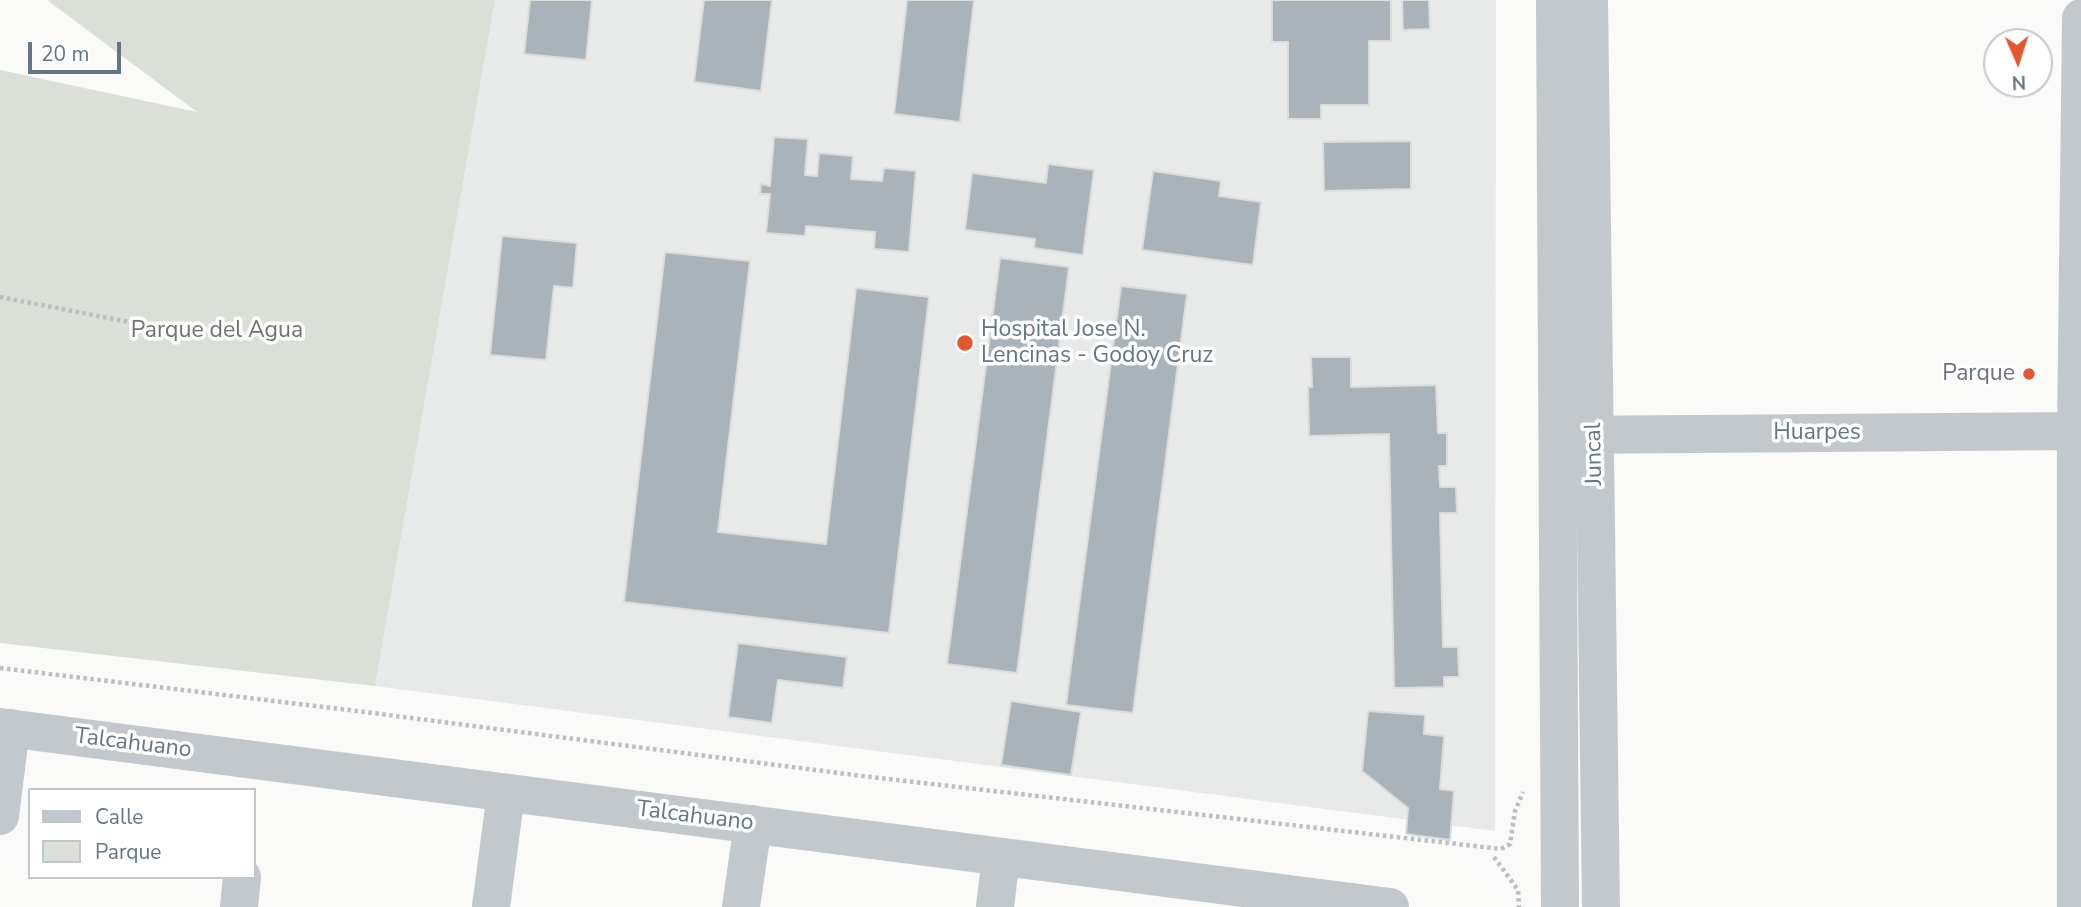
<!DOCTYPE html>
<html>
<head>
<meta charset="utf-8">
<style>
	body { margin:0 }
	#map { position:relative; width:2081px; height:907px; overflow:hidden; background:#fafaf8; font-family:"Nunito Sans",sans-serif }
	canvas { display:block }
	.legend { position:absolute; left:28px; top:788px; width:228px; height:91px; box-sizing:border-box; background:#fff; border:2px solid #c1c8cd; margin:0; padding:9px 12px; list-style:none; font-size:21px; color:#657683 }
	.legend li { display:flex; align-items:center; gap:14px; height:35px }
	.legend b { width:35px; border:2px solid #c1c8cd }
	.north { position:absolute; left:1983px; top:28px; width:70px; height:70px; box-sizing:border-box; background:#fff; border:2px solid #c1c8cd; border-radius:50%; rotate:177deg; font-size:19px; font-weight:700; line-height:28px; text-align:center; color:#657683 }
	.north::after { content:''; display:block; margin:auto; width:24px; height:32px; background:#e4572e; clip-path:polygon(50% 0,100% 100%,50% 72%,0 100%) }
	.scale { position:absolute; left:28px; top:42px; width:93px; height:32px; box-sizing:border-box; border:4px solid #657683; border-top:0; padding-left:9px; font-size:21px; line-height:24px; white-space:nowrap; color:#657683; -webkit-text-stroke:5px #fff; paint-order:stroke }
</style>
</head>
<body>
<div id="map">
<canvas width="2081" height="907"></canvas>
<ul class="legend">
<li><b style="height:9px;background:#c3c8cc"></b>Calle</li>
<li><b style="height:19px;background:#dadfd7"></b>Parque</li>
</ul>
<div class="north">N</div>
<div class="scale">20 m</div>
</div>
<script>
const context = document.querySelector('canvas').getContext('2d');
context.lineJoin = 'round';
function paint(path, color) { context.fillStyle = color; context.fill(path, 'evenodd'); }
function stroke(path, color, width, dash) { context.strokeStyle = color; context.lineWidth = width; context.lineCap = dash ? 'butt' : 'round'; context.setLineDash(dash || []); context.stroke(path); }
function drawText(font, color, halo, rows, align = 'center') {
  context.font = font + ' "Nunito Sans",sans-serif'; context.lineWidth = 7; context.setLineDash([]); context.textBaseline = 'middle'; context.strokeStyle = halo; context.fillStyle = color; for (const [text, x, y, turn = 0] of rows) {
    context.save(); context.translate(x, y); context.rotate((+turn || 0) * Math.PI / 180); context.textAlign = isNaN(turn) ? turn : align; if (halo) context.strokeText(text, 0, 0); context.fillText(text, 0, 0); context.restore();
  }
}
const built = new Path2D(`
	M495,0H1496L1495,831L375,686Z`);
const green = new Path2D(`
	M47,0H495L375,686L0,643V70L197,112Z`);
const building = new Path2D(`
	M530,0H592L586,60L524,54Z
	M704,0H772L761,91L694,82Z
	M907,0H974L960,122L894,114Z
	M1272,0H1391V41H1369V105H1321V119H1288V42H1272Z
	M1402,0H1429L1430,29L1403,30Z
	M774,137L808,139L805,175L817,176L819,153L853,156L851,179L882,181L884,168L916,171L909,252L874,249L875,232L806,226L805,236L766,233L770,194H760L761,184L770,186Z
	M1411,141V189L1324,191L1323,142Z
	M1048,164L1094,170L1083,255L1034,248L1035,239L965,230L972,173L1046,183Z
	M1153,171L1221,181L1219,196L1261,202L1253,265L1142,250Z
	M502,236L577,243L573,288L554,286L546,360L490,355Z
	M665,252L750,261L718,532L826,544L856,288L929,297L889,633L624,602Z
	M1000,258L1069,267L1017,673L947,664Z
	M1121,286L1187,294L1133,713L1066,705Z
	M1311,357H1351V387L1436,385L1438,433H1447V466H1439L1440,487H1456L1457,513H1440L1443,647H1458L1459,677H1444V687L1394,688L1389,434L1309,436L1308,387H1312Z
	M738,643L847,657L843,688L778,680L772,723L728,717Z
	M1011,701L1081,712L1071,775L1001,765Z
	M1368,711L1425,715L1424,734L1444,736L1440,789L1454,791L1450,840L1406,834L1408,808L1362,771Z`);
const path = new Path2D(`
	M0,297L155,327
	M0,668L357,711L862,776L1501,849L1510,844L1515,811L1523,792
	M1494,857L1518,890L1519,907`);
const minor = new Path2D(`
	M1555,0L1560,907
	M1589,0L1601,907
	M1567,435L2076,431
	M0,727L1390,907
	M0,816L11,728
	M239,907L242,877
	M491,907L506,793
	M741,907L753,824
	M995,907L1001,857
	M2076,907V431L2081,18`);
const markers = [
	[965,343,9,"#e4572e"],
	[2029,374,7,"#e4572e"]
];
const poiNames = [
	["Hospital Jose N.",981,330],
	["Lencinas - Godoy Cruz",981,356],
	["Parque",2015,374,"right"]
];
const parkNames = [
	["Parque del Agua",217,331]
];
const streetNames = [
	["Huarpes",1817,433],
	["Juncal",1595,454,-91],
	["Talcahuano",133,744,7],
	["Talcahuano",695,817,7]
];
paint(built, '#e8e9e9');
paint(green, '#dadfd7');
paint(building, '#aab3b9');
stroke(building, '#dcdcda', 2);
stroke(path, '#bbbfc2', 4.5, [3.5, 3.5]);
stroke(minor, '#c3c8cc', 38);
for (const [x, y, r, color] of markers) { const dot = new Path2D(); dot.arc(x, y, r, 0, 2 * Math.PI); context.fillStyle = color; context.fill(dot); stroke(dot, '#fff', 2.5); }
drawText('23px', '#657683', '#fff', poiNames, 'left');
drawText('23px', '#687a64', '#fff', parkNames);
drawText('23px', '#657683', '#fff', streetNames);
</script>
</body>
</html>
